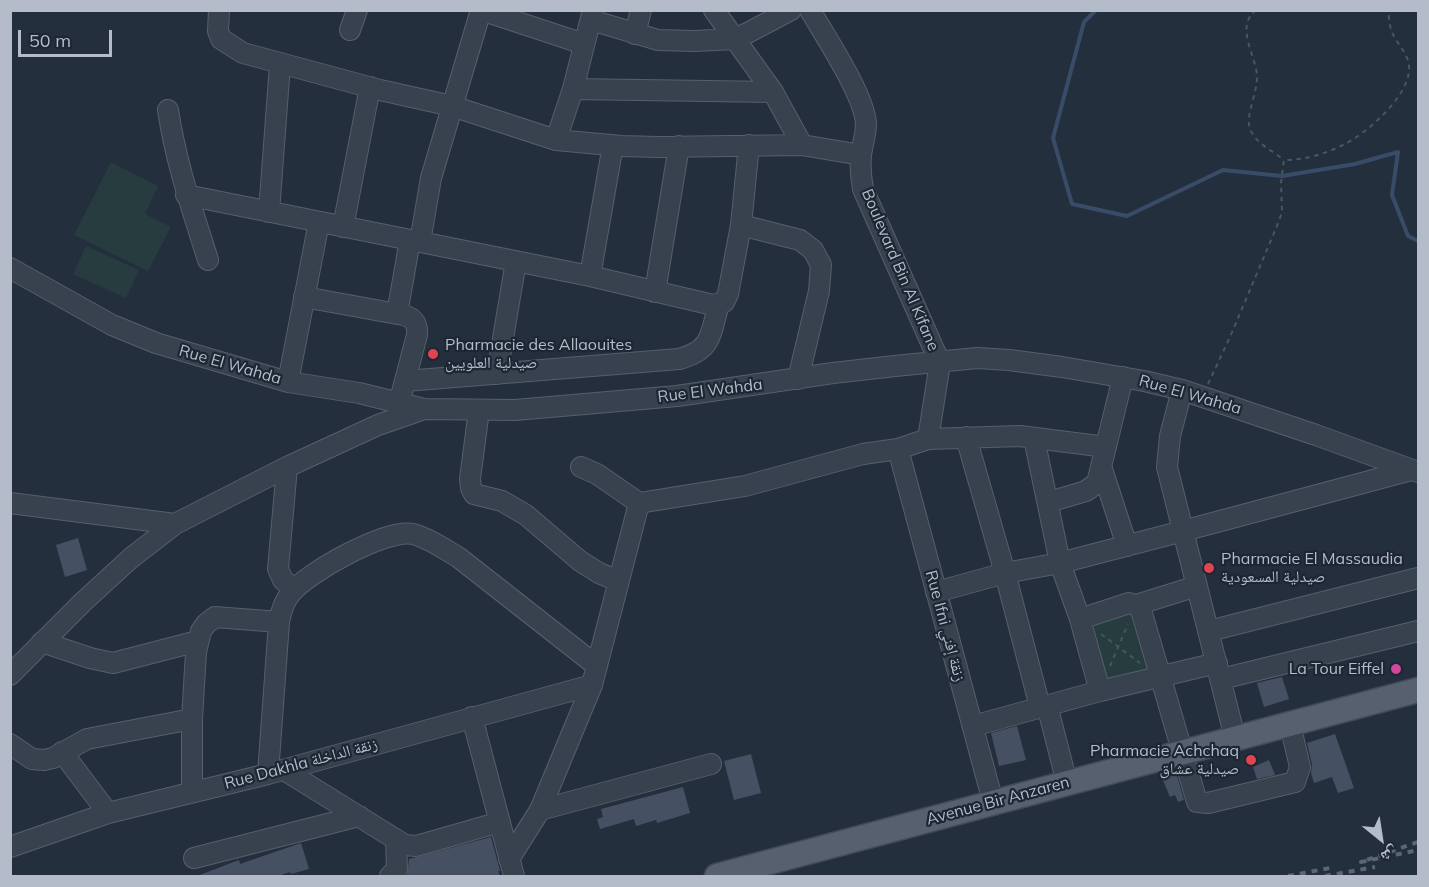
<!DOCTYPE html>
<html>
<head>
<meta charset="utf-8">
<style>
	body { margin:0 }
	#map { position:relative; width:1429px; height:887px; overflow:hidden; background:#242f3e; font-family:Mulish,"Noto Naskh Arabic",sans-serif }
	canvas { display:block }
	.frame { position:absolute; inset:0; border:12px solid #b4bcc9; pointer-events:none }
	.north { position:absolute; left:1351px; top:809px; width:60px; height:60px; -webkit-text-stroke:4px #1d2633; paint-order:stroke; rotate:150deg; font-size:16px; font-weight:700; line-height:24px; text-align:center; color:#b4bcc9 }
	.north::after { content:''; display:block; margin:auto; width:21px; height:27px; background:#b4bcc9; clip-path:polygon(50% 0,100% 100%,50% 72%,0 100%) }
	.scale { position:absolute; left:18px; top:30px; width:94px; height:27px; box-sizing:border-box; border:3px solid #b4bcc9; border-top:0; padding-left:8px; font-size:18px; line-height:21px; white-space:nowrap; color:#b4bcc9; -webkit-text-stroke:4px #1d2633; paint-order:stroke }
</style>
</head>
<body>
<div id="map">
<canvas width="1429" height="887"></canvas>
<div class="frame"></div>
<div class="north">ش</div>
<div class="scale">50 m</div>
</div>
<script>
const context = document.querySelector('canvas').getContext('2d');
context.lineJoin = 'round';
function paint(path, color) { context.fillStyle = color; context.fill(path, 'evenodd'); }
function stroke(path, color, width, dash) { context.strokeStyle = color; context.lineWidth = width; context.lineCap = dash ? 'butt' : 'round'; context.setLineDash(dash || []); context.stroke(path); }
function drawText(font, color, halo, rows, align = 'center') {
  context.font = font + ' Mulish,"Noto Naskh Arabic",sans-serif'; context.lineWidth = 4.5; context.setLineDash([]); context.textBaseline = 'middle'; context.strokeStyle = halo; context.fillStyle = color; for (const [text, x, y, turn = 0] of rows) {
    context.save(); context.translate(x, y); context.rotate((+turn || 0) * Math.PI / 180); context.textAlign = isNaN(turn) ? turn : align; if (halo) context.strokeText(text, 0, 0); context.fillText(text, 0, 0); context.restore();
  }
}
const green = new Path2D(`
	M111,162L158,186L145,214L171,227L148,271L74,235Z
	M86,246L139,270L126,298L73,274Z
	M1134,610L1153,671L1104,684L1086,622Z`);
const stream = new Path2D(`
	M1096,10L1084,22L1053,138L1072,204L1127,216L1223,170L1282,176L1355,164L1398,152L1392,195L1408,236L1418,241`);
const building = new Path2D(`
	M78,538L87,570L65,577L56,545Z
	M1282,677L1289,699L1264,707L1257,683Z
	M1017,726L1026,760L999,766L991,733Z
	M1335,734L1354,788L1338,793L1332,777L1314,783L1311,773L1312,764L1307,743Z
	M751,754L761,793L734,800L724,761Z
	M1269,760L1275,775L1257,779L1253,767Z
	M1176,772L1184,800L1178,802L1175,795L1170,797L1162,778Z
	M683,787L690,813L657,823L656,820L636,826L634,819L600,829L597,819L603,817L601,809Z
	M491,837L500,871H498L500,876H407L409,859Z
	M301,843L309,869L291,874L290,872L278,876H197L239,860L240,864Z`);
const path = new Path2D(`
	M1256,10C1235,26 1255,54 1257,75C1258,92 1245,115 1250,129C1255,143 1273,151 1284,160
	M1208,384L1230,337L1277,226L1282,212L1281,183L1284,160C1304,160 1325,154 1343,145C1366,134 1407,98 1409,71C1411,54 1395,44 1391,29C1389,23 1389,16 1388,10
	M1101,634L1140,663
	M1110,666L1128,624`);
const minor = new Path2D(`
	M219,10L218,31L221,39L243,53L380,90L452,106L556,140L621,146L658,147L802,145L861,155
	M481,10L584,44
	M714,10L773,92L802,145
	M810,10C825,36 865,96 866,124C866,135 862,145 861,156C860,167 861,178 863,189L940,363L928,439
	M591,20L658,40L694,41L736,39L791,10
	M350,30L357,10
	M635,34L641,10
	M573,89L773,92
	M168,110C176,163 192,209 208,260
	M556,140L573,89L593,10
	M186,195L590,276L713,305L724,302L728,294L741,225L749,145
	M269,212L280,64
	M741,225L800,240L813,250L821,265L819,291L798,379
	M343,227L370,87
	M420,242L431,178L481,10
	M10,268L112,325L156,343L288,382L359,393L424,409L515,410L677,396L833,373L895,366L977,358L1009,360L1062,367L1144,381L1182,390L1316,435L1418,472
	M590,276L613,145
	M655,292L679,146
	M304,297L403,315C414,318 418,323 417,335L402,392
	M397,314L410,240
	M497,374L516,261
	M405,381L679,359C713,350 710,334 719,304
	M288,382L319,222
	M1182,390L1170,436L1167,467L1235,738
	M479,410L470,479L471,488L474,494L502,501L526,515L580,561L599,573L618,581
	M966,437L1005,573L1040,707
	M1034,438L1060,563L1080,619L1100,691
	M898,449L993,802
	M1101,466L1127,546
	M287,467L278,569L283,580L294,589
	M581,467L597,474L639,503L745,486L863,454L898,449L928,439L1020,436L1106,447
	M1049,502L1086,491L1097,483L1123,377
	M10,503L175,524
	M936,592L1005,573L1060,563L1183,531L1411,470
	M1136,605L1197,586
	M1080,619L1129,603L1136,605L1141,610L1197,802L1208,803L1295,782L1300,767L1290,724
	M1209,631L1418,578
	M42,642L90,658L113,663L198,641
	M10,675L83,602L131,558L175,524L287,467L378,425L424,409
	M1221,679L1418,631
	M1047,705L1067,783
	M472,717L514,876
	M973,726L1100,691L1217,663
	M10,744L32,759L44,760L53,758L87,739L192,719
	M62,752L108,813
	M284,770L405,845L416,846L500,822
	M268,774L279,622C281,611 284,601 291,593C308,572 387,528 413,534C429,538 444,549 458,557L597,666
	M192,792V719L196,652L201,631L206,624L215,617L279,622
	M540,810L711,764
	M10,847L108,813L268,774L592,685
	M194,858L359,816
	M509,859L540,810L592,685L639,503
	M390,876L397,869L396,841`);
const major = new Path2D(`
	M717,876L1418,690`);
const rail = new Path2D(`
	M1418,842L1361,862L1418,850
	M1288,876L1335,867
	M1325,876L1375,867`);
const markers = [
	[433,354,6,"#e0444e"],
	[1209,568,6,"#e0444e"],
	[1396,669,6,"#d1479c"],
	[1251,760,6,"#e0444e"]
];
const streetNames = [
	["Boulevard Bin Al Kifane",900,270,67],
	["Rue El Wahda",230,365,16],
	["Rue El Wahda",710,391,-7],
	["Rue El Wahda",1190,395,16],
	["Rue Ifni زنقة إفني",945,626,75],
	["Rue Dakhla زنقة الداخلة",301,764,-15],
	["Avenue Bir Anzaren",998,801,-15]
];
const poiNames = [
	["Pharmacie des Allaouites",445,345],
	["صيدلية العلويين",445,363],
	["Pharmacie El Massaudia",1221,559],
	["صيدلية المسعودية",1221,577],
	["La Tour Eiffel",1384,669,"right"],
	["Pharmacie Achchaq",1239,751,"right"],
	["صيدلية عشاق",1239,769,"right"]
];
paint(green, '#263c3f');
stroke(stream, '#394c67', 4);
paint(building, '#455162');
stroke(minor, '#565f6c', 22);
stroke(major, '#414a57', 27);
stroke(path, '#44595c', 2, [4.5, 4.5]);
stroke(minor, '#38414e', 20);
stroke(major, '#56606e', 24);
stroke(rail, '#5a6575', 4, [6, 6]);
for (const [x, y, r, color] of markers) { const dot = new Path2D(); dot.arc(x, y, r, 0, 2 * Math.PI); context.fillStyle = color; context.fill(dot); stroke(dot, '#1d2633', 2); }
drawText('16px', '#b4bcc9', '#1d2633', streetNames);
drawText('16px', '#b4bcc9', '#1d2633', poiNames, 'left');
</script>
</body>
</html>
